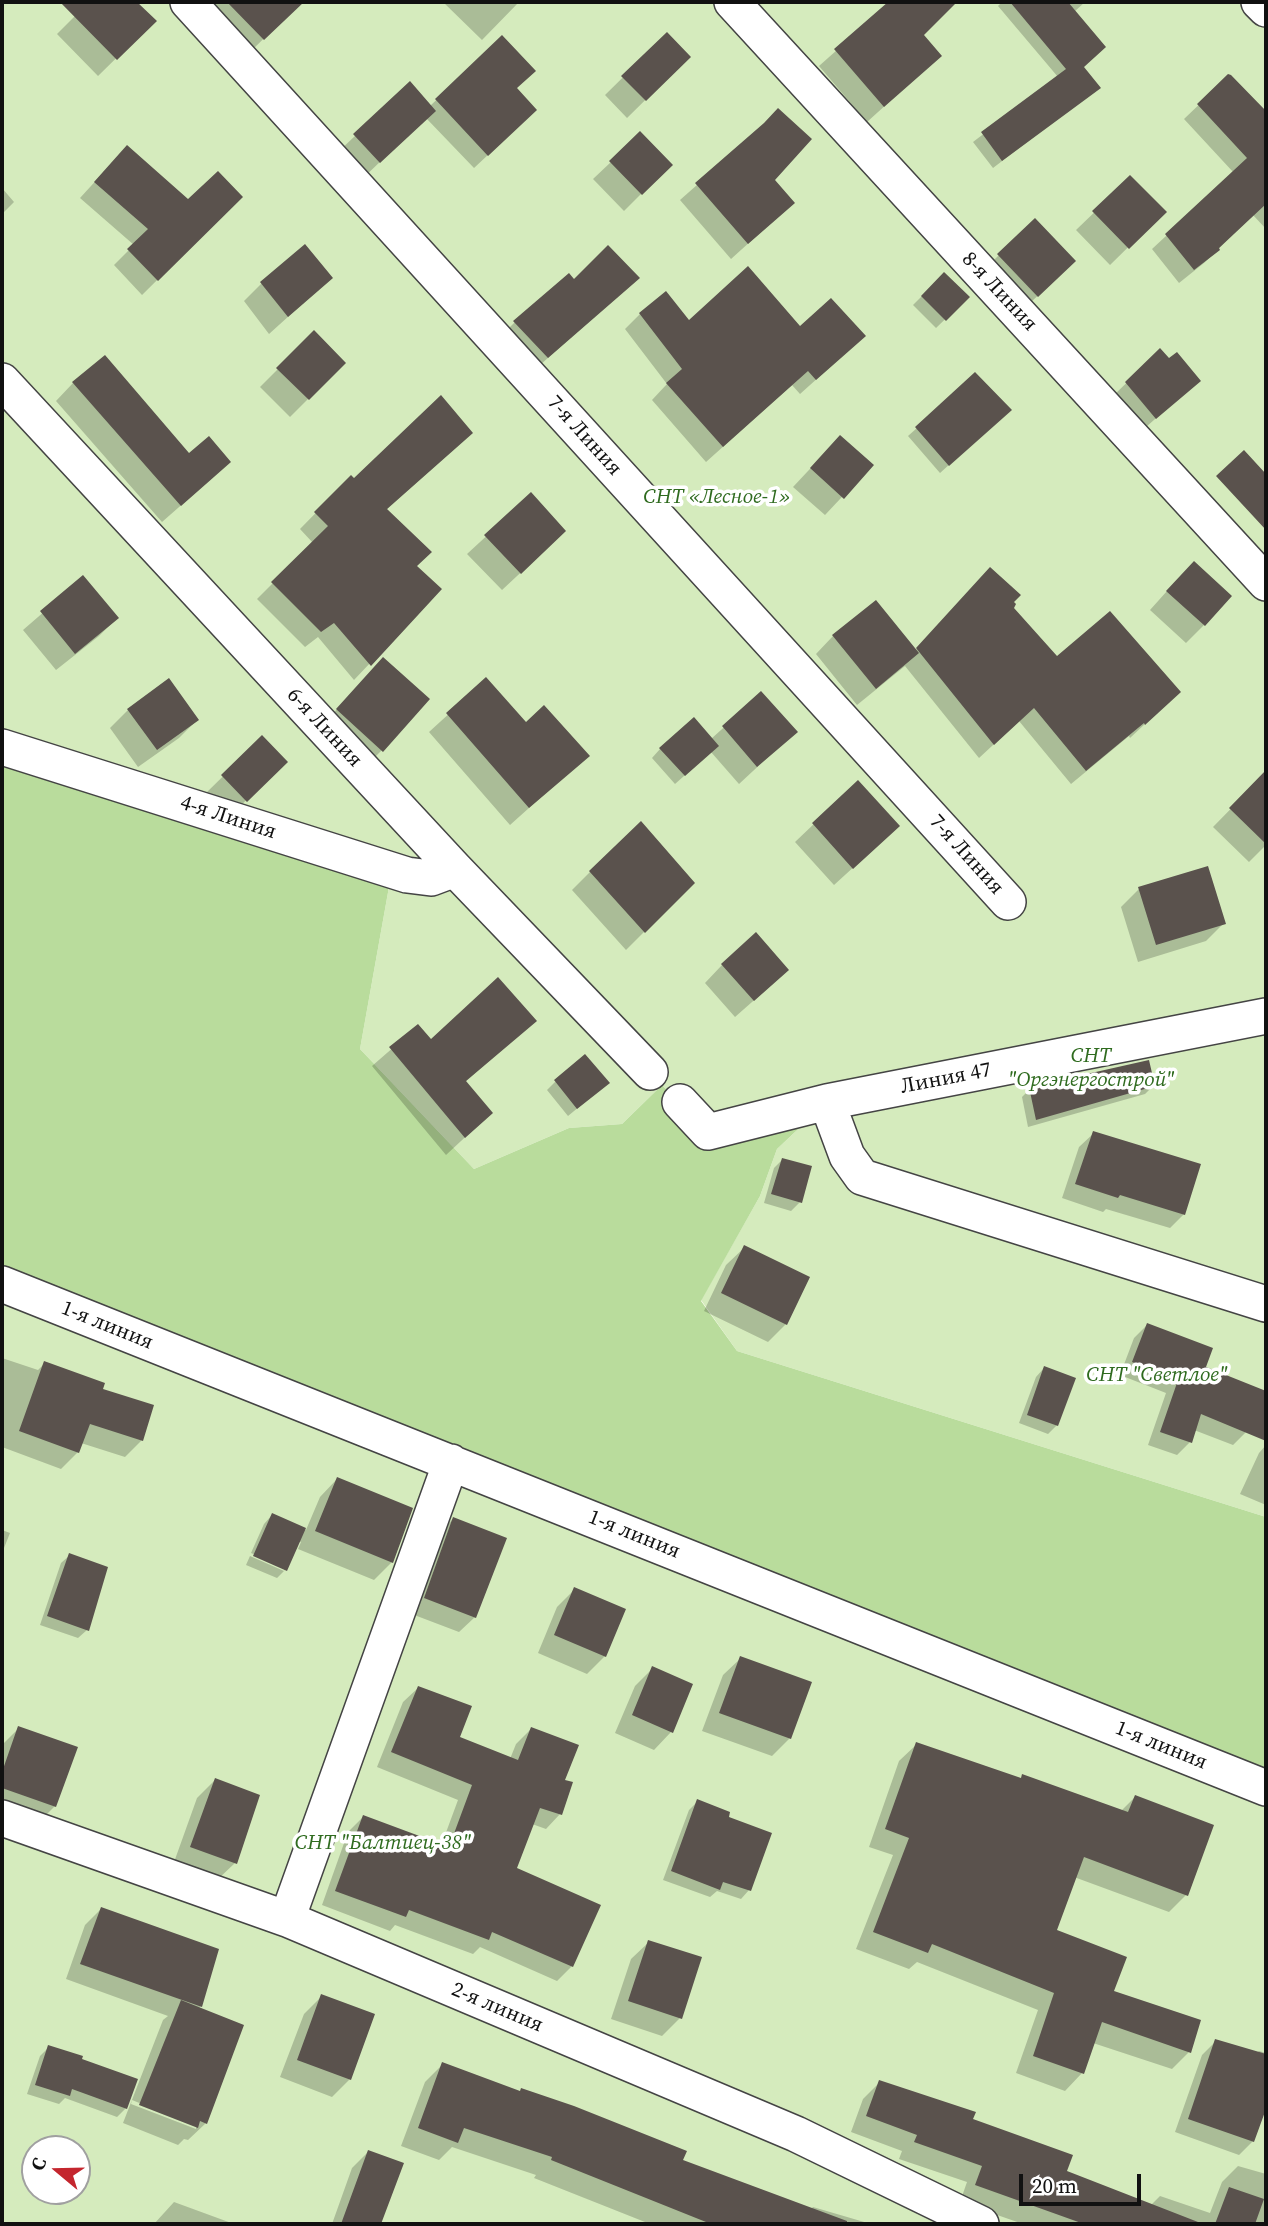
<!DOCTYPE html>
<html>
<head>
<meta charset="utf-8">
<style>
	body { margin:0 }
	#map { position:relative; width:1268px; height:2226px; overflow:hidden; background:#fffdf5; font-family:"Source Serif 4",serif }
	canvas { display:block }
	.frame { position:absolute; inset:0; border:4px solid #111; pointer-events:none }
	.north { position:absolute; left:21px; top:2135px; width:70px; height:70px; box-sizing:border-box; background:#fff; border:2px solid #a0a0a0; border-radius:50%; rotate:289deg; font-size:19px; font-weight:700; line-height:28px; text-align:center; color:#111 }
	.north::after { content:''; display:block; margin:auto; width:24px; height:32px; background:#c4262e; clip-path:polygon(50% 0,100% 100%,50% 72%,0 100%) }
	.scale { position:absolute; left:1019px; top:2174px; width:122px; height:32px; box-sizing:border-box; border:4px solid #111; border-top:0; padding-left:9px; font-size:21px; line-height:24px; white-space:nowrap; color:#111; -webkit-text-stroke:5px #fff; paint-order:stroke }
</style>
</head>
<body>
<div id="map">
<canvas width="1268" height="2226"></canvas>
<div class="frame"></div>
<div class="north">С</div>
<div class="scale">20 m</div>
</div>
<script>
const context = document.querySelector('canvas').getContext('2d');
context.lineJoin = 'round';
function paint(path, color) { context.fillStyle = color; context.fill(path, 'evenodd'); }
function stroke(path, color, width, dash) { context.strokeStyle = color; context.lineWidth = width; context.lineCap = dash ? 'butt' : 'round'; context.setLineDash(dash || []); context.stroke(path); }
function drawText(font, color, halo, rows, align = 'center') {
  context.font = font + ' "Source Serif 4",serif'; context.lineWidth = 7; context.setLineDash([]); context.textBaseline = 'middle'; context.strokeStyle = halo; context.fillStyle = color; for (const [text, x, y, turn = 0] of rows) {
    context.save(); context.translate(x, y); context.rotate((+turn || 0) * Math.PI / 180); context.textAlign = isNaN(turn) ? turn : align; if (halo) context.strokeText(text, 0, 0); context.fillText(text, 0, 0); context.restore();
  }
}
const green = new Path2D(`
	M2,2H1266V1517L737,1351L701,1300L760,1196L777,1149L826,1103L708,1132L662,1085L622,1124L569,1128L474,1169L360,1049L392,870L2,747Z
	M2,1284L1266,1788V2224H2ZM35,2149H77V2191H35Z`);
const forest = new Path2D(`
	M2,747L392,870L360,1049L474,1169L569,1128L622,1124L662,1085L708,1132L827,1102L777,1149L760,1196L701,1301L737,1351L1266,1517V1788L2,1284Z`);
const shadow = new Path2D(`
	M89,2H135L154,21L98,76L57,34Z
	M205,2H301L248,54Z
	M443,2H519L482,40Z
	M891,2H954L921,35L940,56L867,122L819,66Z
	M1002,2H1085L1074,12L1082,68L1099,87L993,168L973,142L1058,77L998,6Z
	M667,34L689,57L627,118L605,95Z
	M502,38L521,124L474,168L426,118L361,180L337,153L410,84L430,106Z
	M1229,76L1266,113V229L1253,215L1204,263L1179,283L1152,249L1234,173L1184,119Z
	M758,131L773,180L793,203L731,259L680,200Z
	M611,162L670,165L624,211L593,179Z
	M112,163L188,202L241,197L142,295L114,265L134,245L80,198Z
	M1130,178L1164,212L1110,265L1076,230Z
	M2,188L14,202L2,214Z
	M999,255L1056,279L1019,313L981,273Z
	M944,274L968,297L936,328L913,305Z
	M331,278L269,334L244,301L262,283Z
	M638,278L531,373L499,338L515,322L574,282Z
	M640,314L688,323L800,329L848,351L800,394L792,385L706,462L652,400L667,384L625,329Z
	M314,333L344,363L290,417L260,387Z
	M1160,350L1169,361L1198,381L1137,435L1108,401Z
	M73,383L211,479L162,522L56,401Z
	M1001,418L940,473L908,436L917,428Z
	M454,449L386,510L415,566L440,589L354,680L318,637L305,647L257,599L313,543L300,529L351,477L354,481Z
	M823,455L872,465L825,515L793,487Z
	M531,495L546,549L502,590L467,554Z
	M83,578L117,618L99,636L56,670L23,630Z
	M1176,581L1204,625L1186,643L1150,610Z
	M976,584L1011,602V608L1057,658L1164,706L1130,738L1129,736L1071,784L1019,721L979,758L905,666L857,705L816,654L833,636L915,651Z
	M366,677L382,750L364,768L320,728Z
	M486,680L525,724L587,756L510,825L429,732Z
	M761,694L795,732L739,784L711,752L675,784L652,758L660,749L711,739Z
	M128,710L197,720L179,738L138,767L110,728Z
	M262,738L285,762L228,818L205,794Z
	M1263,776L1266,780V845L1249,862L1213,827Z
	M858,782L879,844L834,885L795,842Z
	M590,872L693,883L626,950L572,890Z
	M1139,889L1224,923L1206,941L1138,962L1121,907Z
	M722,965L769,987L735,1017L705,983Z
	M535,1021L465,1082L491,1113L446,1155L372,1066L418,1026L430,1041Z
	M555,1082L608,1083L568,1116L547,1090Z
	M1154,1085L1145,1094L1028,1127L1022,1097L1030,1089Z
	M1094,1133L1184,1214L1170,1228L1106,1209L1103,1212L1062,1198L1079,1147Z
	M782,1160L810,1167L800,1202L791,1211L764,1203L774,1168Z
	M744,1248L786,1324L768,1342L704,1311L726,1265Z
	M1147,1325L1204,1368L1246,1432L1233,1445L1194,1430L1190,1442L1177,1455L1148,1445L1166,1393L1120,1375L1134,1338Z
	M2,1358L38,1370L45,1363L101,1390L142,1440L125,1457L81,1443L78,1452L61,1469L2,1447Z
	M1044,1368L1057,1425L1048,1434L1019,1423L1036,1377Z
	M1266,1445V1505L1240,1494L1259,1453Z
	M337,1479L392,1562L374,1580L298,1549L301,1542L298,1541L284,1571V1567L251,1553L264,1524L272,1515L306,1530L320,1497Z
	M453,1519L475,1617L459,1632L409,1613L438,1534Z
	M2,1530L10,1533L2,1553Z
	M70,1555L87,1630L78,1638L40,1625L61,1563Z
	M250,1556L284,1571L277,1578L246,1565Z
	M575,1589L605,1656L587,1674L538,1653L557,1607Z
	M741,1658L790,1738L772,1756L702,1731L723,1675Z
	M653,1668L671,1732L654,1750L615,1733L635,1686Z
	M418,1688L458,1738L510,1759L516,1744L531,1729L563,1781L560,1814L546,1829L532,1824L514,1869L572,1966L557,1981L480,1947L473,1954L395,1925L390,1931L322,1905L348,1832L363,1817L441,1846L458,1800L377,1767L403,1702Z
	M19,1728L55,1806L37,1824L2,1812V1745Z
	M917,1744L1019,1780L1023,1776L1121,1811L1135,1797L1186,1895L1169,1912L1074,1877L1055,1931L1112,1992L1189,2052L1172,2069L1093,2043L1082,2073L1065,2091L1016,2073L1038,2010L917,1962L909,1969L856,1949L893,1855L869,1847L899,1761Z
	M215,1780L235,1863L217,1880L173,1865L197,1798Z
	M698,1801L726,1818L749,1890L741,1899L717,1891L710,1897L663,1880L689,1810Z
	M101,1909L201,2006L198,2009L206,2123L188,2140L184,2139L178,2145L123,2123L163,2020L168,2016L66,1979L85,1925ZM132,2100L196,2126V2129L131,2104Z
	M649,1942L680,2018L662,2036L611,2019L631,1959Z
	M322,1996L350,2079L332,2097L280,2077L304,2014Z
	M1216,2041L1257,2053L1259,2051L1266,2053V2108L1253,2141L1239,2155L1175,2132L1202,2055Z
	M49,2047L128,2106L117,2117L65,2098L59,2104L27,2094L40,2056Z
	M443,2064L681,2161L811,2209L813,2207L871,2224H650L534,2178L536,2175L452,2147L439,2160L401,2146L425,2082Z
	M880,2082L971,2120L1064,2172L1151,2205L1160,2196L1210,2213L1222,2182L1238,2166L1266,2174V2224H1023L960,2202L967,2182L899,2159L902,2151L851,2132L863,2099Z
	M368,2152L401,2164L379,2224H332L352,2168Z
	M174,2202L234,2224H154Z`);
const building = new Path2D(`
	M60,2H137L157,21L117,60Z
	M227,2H304L264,40Z
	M888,2H957L924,35L942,56L884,107L834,49Z
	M1010,2H1068L1106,47L1084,67L1101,88L1002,161L981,132L1066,69Z
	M667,32L691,57L646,101L621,76Z
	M502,35L536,71L517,88L537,110L488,156L435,99Z
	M1228,74L1231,75L1266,111V204L1219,248L1220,250L1194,270L1165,234L1247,158L1197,104Z
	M410,81L436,111L380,163L353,134Z
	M778,108L812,139L775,180L795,203L748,244L695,183L764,123Z
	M640,131L673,165L642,195L609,161Z
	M127,145L188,199L218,171L243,197L158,281L127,249L148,229L94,182Z
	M1130,175L1167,212L1129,249L1092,211Z
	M1035,218L1076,261L1038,297L997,254Z
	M305,244L333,278L288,317L260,282Z
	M608,245L640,278L548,358L513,321L569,273L574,279Z
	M748,266L800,326L831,298L866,336L816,380L808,371L723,447L666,383L682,369L639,313L666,291L689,320Z
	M944,272L970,297L946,321L921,296Z
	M314,330L346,363L309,400L276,368Z
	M1160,348L1169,358L1177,352L1201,381L1156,419L1125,382Z
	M105,355L189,453L209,436L231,462L181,506L72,382Z
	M975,372L1012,410L949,466L915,427Z
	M441,395L473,433L387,509L432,552L417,566L442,589L371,666L334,623L321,632L271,582L328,526L314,512L351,475L354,478Z
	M840,435L874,465L844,499L810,468Z
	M1244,450L1266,474V530L1216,476Z
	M531,492L566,531L521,574L484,535Z
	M1194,561L1232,596L1205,626L1166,591Z
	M990,567L1021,595L1014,602L1016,604L1014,608L1057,656L1110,611L1181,692L1145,725L1144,723L1086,771L1034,708L994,745L916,648Z
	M83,575L119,618L75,654L40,611Z
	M876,600L919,653L876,689L832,635Z
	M383,657L430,699L383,752L336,709Z
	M486,677L526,722L544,705L590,756L529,808L446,713Z
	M169,678L199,720L157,750L127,709Z
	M761,691L798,732L757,767L722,726Z
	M694,717L719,746L685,776L659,748Z
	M262,735L288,762L247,802L221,775Z
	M1266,770V844L1229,808Z
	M858,780L900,826L853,869L812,823Z
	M641,821L695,883L645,933L589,871Z
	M1208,866L1226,924L1156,945L1138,887Z
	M756,932L789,970L754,1001L721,964Z
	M498,977L537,1021L466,1081L493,1113L465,1138L389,1047L418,1024L431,1039Z
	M585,1054L610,1083L577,1109L554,1080Z
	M1149,1060L1155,1086L1036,1120L1029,1087Z
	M1093,1131L1201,1164L1185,1215L1120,1195L1118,1198L1075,1184Z
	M782,1158L812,1166L802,1203L771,1194Z
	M744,1245L810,1277L787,1325L721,1293Z
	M1147,1323L1213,1348L1206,1367L1266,1391V1441L1201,1414L1192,1443L1160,1432L1178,1380L1132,1362Z
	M44,1361L105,1383L103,1389L154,1405L143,1441L90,1424L79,1453L19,1431Z
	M1044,1366L1076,1378L1058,1426L1027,1415Z
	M337,1477L413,1508L393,1563L315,1531Z
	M272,1513L306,1528L287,1571L253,1556Z
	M453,1517L507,1538L476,1618L424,1598Z
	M69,1553L108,1567L89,1631L47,1616Z
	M574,1587L626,1609L606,1657L554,1635Z
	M740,1656L812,1682L791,1739L719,1713Z
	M652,1666L693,1684L673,1733L632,1715Z
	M418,1686L472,1706L460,1737L518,1760L531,1727L579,1745L565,1780L573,1782L562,1815L540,1808L517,1868L601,1905L573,1967L492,1932L489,1940L409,1910L406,1917L335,1891L363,1815L449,1847L472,1785L391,1752Z
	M18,1726L78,1747L56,1807L2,1788V1772Z
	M916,1742L1021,1778L1022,1774L1128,1812L1135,1795L1214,1825L1188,1896L1084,1857L1057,1930L1127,1957L1114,1991L1201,2020L1191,2053L1102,2022L1084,2074L1033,2056L1054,1993L932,1944L928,1953L873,1932L909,1838L885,1829Z
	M215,1778L260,1795L237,1864L190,1847Z
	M697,1799L730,1812L729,1817L772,1833L751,1891L723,1882L720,1890L671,1871Z
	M101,1907L219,1949L202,2007L80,1964Z
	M648,1940L702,1957L682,2019L628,2001Z
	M321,1994L375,2014L351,2080L297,2060Z
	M181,2000L244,2025L207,2124L200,2121L198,2128L139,2105Z
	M1215,2039L1266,2054V2109L1254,2142L1188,2119Z
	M48,2045L83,2056L82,2059L138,2079L127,2109L72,2089L70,2096L35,2085Z
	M442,2062L520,2091L521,2088L574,2106L687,2151L683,2160L847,2221V2224H711L551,2160L552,2157L464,2128L458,2143L418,2128Z
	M879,2080L976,2112L973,2119L1073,2155L1067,2171L1198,2222L1197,2224H1084L975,2185L982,2166L914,2142L917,2135L866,2116Z
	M368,2150L404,2163L381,2224H341Z
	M1229,2187L1264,2199L1255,2224H1215Z`);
const street = new Path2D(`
	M188,2L1008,902
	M732,2L1266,583
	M1259,2L1266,9
	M2,381L455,869L650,1072
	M2,747L407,875L431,878L455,869
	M680,1102L708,1132L827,1102L1266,1016
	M827,1102L847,1156L862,1177L1266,1304
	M2,1284L1266,1788
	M2,1818L287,1919L796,2134L981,2224
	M287,1919L451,1462`);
const streetNames = [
	["8-я Линия",999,292,47],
	["7-я Линия",584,436,48],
	["6-я Линия",324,728,47],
	["4-я Линия",228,818,18],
	["7-я Линия",966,855,48],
	["Линия 47",946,1079,-11],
	["1-я линия",107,1326,22],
	["1-я линия",634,1535,22],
	["1-я линия",1161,1746,22],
	["2-я линия",497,2008,23]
];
const parkNames = [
	["СНТ «Лесное-1»",717,498],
	["СНТ",1091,1057],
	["\"Оргэнергострой\"",1091,1081],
	["СНТ \"Светлое\"",1157,1376],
	["СНТ \"Балтиец-38\"",383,1844]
];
paint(green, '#d5ebbd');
paint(forest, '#b9dc9c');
paint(shadow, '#0003');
paint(building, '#5a524d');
stroke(street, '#444', 38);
stroke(street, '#fff', 35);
drawText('21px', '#111', '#fff', streetNames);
drawText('italic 21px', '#2f6b1f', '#fff', parkNames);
</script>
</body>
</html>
